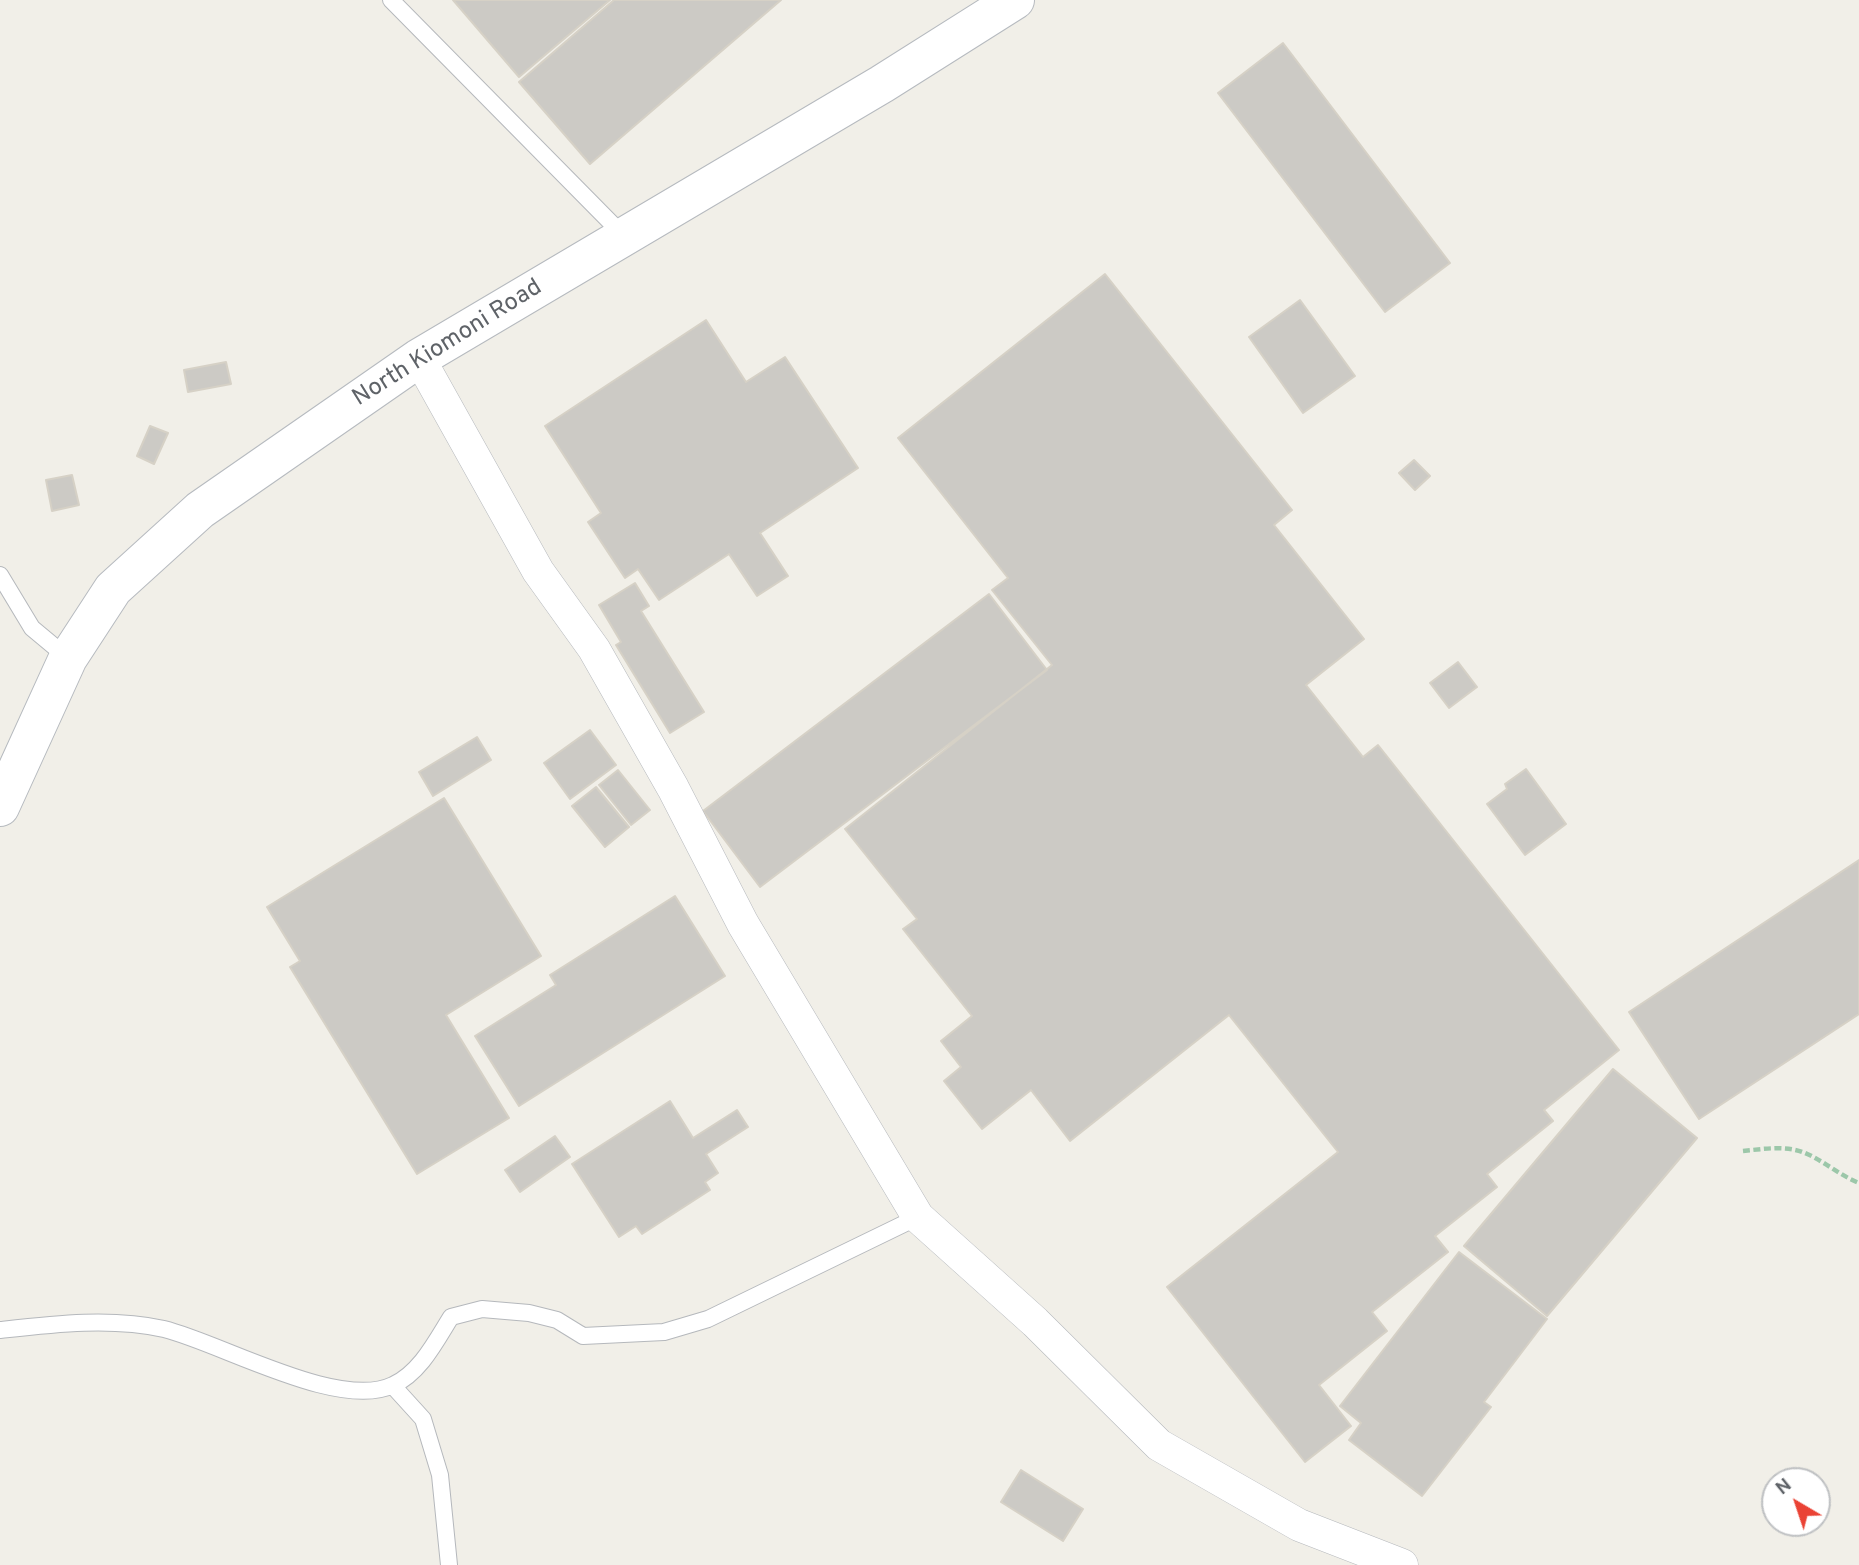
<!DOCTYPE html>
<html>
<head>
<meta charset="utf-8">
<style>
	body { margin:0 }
	#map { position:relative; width:1859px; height:1565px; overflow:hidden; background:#f1efe8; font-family:Overpass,sans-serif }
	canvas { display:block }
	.north { position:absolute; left:1761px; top:1467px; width:70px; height:70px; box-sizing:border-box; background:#fff; border:2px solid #bfc1c3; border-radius:50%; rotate:321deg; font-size:19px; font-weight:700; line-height:28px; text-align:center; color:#5f6368 }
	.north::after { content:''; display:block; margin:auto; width:24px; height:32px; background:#ea4335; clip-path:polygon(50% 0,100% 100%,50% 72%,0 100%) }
</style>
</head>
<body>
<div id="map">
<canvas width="1859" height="1565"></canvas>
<div class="north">N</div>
</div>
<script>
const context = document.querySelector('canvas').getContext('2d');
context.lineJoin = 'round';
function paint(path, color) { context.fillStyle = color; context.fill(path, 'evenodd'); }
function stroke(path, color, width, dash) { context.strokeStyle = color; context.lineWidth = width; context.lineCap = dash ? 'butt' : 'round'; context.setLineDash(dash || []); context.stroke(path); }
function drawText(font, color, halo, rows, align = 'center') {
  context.font = font + ' Overpass,sans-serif'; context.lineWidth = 6; context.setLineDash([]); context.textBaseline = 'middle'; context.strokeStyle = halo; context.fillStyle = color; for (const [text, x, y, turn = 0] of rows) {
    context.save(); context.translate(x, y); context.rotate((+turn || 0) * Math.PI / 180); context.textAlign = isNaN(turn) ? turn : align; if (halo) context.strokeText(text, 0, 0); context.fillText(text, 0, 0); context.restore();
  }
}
const building = new Path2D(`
	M453,0H610L519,77Z
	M614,0H781L590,164L519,82Z
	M1283,43L1450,263L1385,312L1218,93Z
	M1105,274L1292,510L1274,525L1364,639L1306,685L1363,757L1378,745L1619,1050L1544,1110L1553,1121L1487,1174L1497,1187L1435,1236L1448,1252L1372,1312L1387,1331L1319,1385L1351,1426L1305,1462L1167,1287L1338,1152L1229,1015L1070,1141L1031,1090L982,1129L944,1081L961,1067L941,1041L972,1016L903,929L917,919L845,829L1052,665L992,590L1008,578L898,438Z
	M1300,300L1355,376L1303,413L1249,337Z
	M706,320L746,382L785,357L858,468L760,533L788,576L757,596L729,554L659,600L638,569L625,578L588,522L601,513L545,426Z
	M226,362L231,384L188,392L184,370Z
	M150,426L168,433L154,464L137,456Z
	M1414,460L1430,476L1415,490L1399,473Z
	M72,475L79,505L52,511L46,480Z
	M635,583L649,606L641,611L704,712L670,733L616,645L621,642L599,605Z
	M989,594L1047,670L760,887L703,811Z
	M1458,662L1477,687L1449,708L1430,683Z
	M590,730L616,765L570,799L544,763Z
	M477,737L491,760L433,796L419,772Z
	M1526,769L1566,824L1525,855L1487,804L1507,789L1505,784Z
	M618,770L650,810L631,825L599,785Z
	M596,787L629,827L605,847L572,806Z
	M444,798L541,956L446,1015L509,1118L417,1174L290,967L300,961L267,907Z
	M1859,860V1014L1699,1119L1629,1012Z
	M675,896L725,976L519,1106L475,1036L556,985L550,975Z
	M1613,1069L1697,1138L1547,1316L1464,1246Z
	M670,1101L693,1138L737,1110L748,1127L706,1154L718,1173L705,1182L710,1190L642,1234L636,1226L619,1237L572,1164Z
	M555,1136L570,1157L520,1192L505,1170Z
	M1459,1252L1547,1319L1484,1402L1491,1407L1422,1496L1349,1440L1361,1423L1340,1406Z
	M1021,1470L1083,1509L1063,1541L1001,1502Z`);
const path = new Path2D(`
	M1743,1151C1763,1149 1786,1145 1805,1153C1824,1161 1839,1175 1859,1183`);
const lane = new Path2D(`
	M391,0L624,236
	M0,575L32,628L68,658
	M0,1330C53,1324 111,1317 164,1329C221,1343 339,1411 393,1385C420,1373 436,1341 451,1317L482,1309L529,1313L557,1320L583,1336L664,1332L708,1319L918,1217
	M393,1386L423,1419L440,1475L449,1565`);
const street = new Path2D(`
	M419,358L538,571L594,649L673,788L743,924L918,1217L1035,1322L1159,1445L1299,1525L1402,1565`);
const secondary = new Path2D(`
	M0,807L68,658L113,589L200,510L419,358L882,84L1015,0`);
const streetNames = [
	["North Kiomoni Road",448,344,-32]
];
paint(building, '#cccac5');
stroke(building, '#d6d1c6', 2);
stroke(lane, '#b5b8bc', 18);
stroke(street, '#b5b8bc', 33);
stroke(secondary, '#b6babf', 40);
stroke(path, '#9cc7a9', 4.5, [7, 3.5]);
stroke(lane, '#fff', 16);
stroke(street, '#fff', 32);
stroke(secondary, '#fff', 38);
drawText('24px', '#5f6368', '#fff', streetNames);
</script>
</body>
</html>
